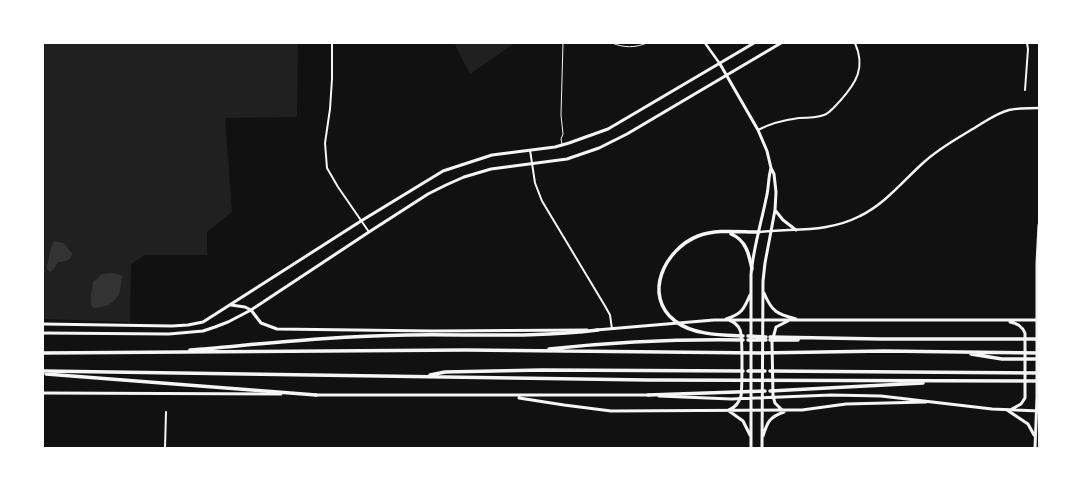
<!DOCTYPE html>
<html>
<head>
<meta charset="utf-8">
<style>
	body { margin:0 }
	#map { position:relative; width:1082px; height:491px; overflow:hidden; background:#111; font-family:Helvetica,sans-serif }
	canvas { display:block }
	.frame { position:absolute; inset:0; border:44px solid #fff; pointer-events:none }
</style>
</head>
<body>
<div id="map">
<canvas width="1082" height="491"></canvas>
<div class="frame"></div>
</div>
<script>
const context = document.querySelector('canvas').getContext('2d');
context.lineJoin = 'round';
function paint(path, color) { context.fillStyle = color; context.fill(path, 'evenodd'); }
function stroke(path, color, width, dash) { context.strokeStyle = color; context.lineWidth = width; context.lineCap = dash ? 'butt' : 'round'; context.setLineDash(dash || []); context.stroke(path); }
const green = new Path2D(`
	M43,43H298L297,117L225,118L232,212L207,232V255H145L131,264L130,322L43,319Z
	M454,43H515L470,74Z`);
const water = new Path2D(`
	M54,241L63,243L72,253C72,260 64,262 58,262L54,269L50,272L47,269V266L51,247Z
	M113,273L121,275L122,277C121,282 121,288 119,294C115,303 104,308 94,308L91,305V295L93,282L102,274Z`);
const service = new Path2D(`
	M612,43C624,48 635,48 647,43
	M562,144L561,139L563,134L561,115L563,43`);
const minor = new Path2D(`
	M332,43V79L330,109L325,143L327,168L338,187L369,232
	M1025,90L1028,49L1027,43
	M758,130C771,123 784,120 799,118C807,118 816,118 824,115C830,113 835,106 840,101C856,83 866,68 855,43
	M530,150L535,183L542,201L605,306L610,315L612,329
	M165,448L166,412`);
const tertiary = new Path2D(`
	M705,43L720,64
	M759,232C794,228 827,233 860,216C885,204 903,181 923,163C939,148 958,138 976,127C986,121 997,113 1009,110C1018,108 1029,108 1039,108`);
const secondary = new Path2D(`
	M720,64L758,130L767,151L771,168L774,174L776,192L775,210L765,263L763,281L762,448
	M775,210L783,220L796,230
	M764,293C772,312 777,314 796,319
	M231,305L245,307L251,310L261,323L277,329L432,331L587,330
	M726,319C742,314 744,309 750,295
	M729,320C734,322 738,325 740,330C743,336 742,389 741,396C739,403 736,407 729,410
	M1010,322C1017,323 1022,326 1025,333V398L1021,404L1012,409
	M43,324L172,326L188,325L203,322L361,221L443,171L492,155L555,147L569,143L608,129L625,119L754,43
	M596,330L714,320H1039
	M43,333L169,334L203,331L215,327L228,322L251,310L369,232L428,194L446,185L464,177L491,169L567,159L599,148L627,134L781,43
	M43,393L281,394
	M315,395H649
	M659,396L731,399L831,395L881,396L992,409L1039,411
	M519,398L564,405L611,411L788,410H802L846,404L926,402
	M782,410L775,403L773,396L772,342L776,327L788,321
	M729,411L743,421L750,435
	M763,436C767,423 769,417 784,412
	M751,448V275C753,249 761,224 766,199C769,188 768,178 771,168`);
const primary = new Path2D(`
	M1007,410L1028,424L1034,435
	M1035,448L1037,397V263L1039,225`);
const motorway = new Path2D(`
	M731,234C746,240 749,254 752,269
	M743,336C721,335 693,335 675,321C642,295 665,249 698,236C717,229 739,232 759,232
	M748,336L766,337
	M770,337L881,339H1039
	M748,340H766
	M770,340H798
	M549,349C614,342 678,339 743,340
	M190,350C262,344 335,336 407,335C471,334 534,338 598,330
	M43,353L466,350L760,353L884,351L1039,353
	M971,354L1002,359H1039
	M43,371L647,380L1039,381
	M748,371H765
	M770,371L1039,373
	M46,374L316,395
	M430,375L445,372L542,370L743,371
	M770,391L923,383
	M648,395L765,391`);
paint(green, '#202020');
paint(water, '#333');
stroke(service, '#f5f5f5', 1);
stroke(minor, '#f5f5f5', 2);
stroke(tertiary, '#f5f5f5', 2.5);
stroke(secondary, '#f5f5f5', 3);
stroke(primary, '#f5f5f5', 3);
stroke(motorway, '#f5f5f5', 3.5);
</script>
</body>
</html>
